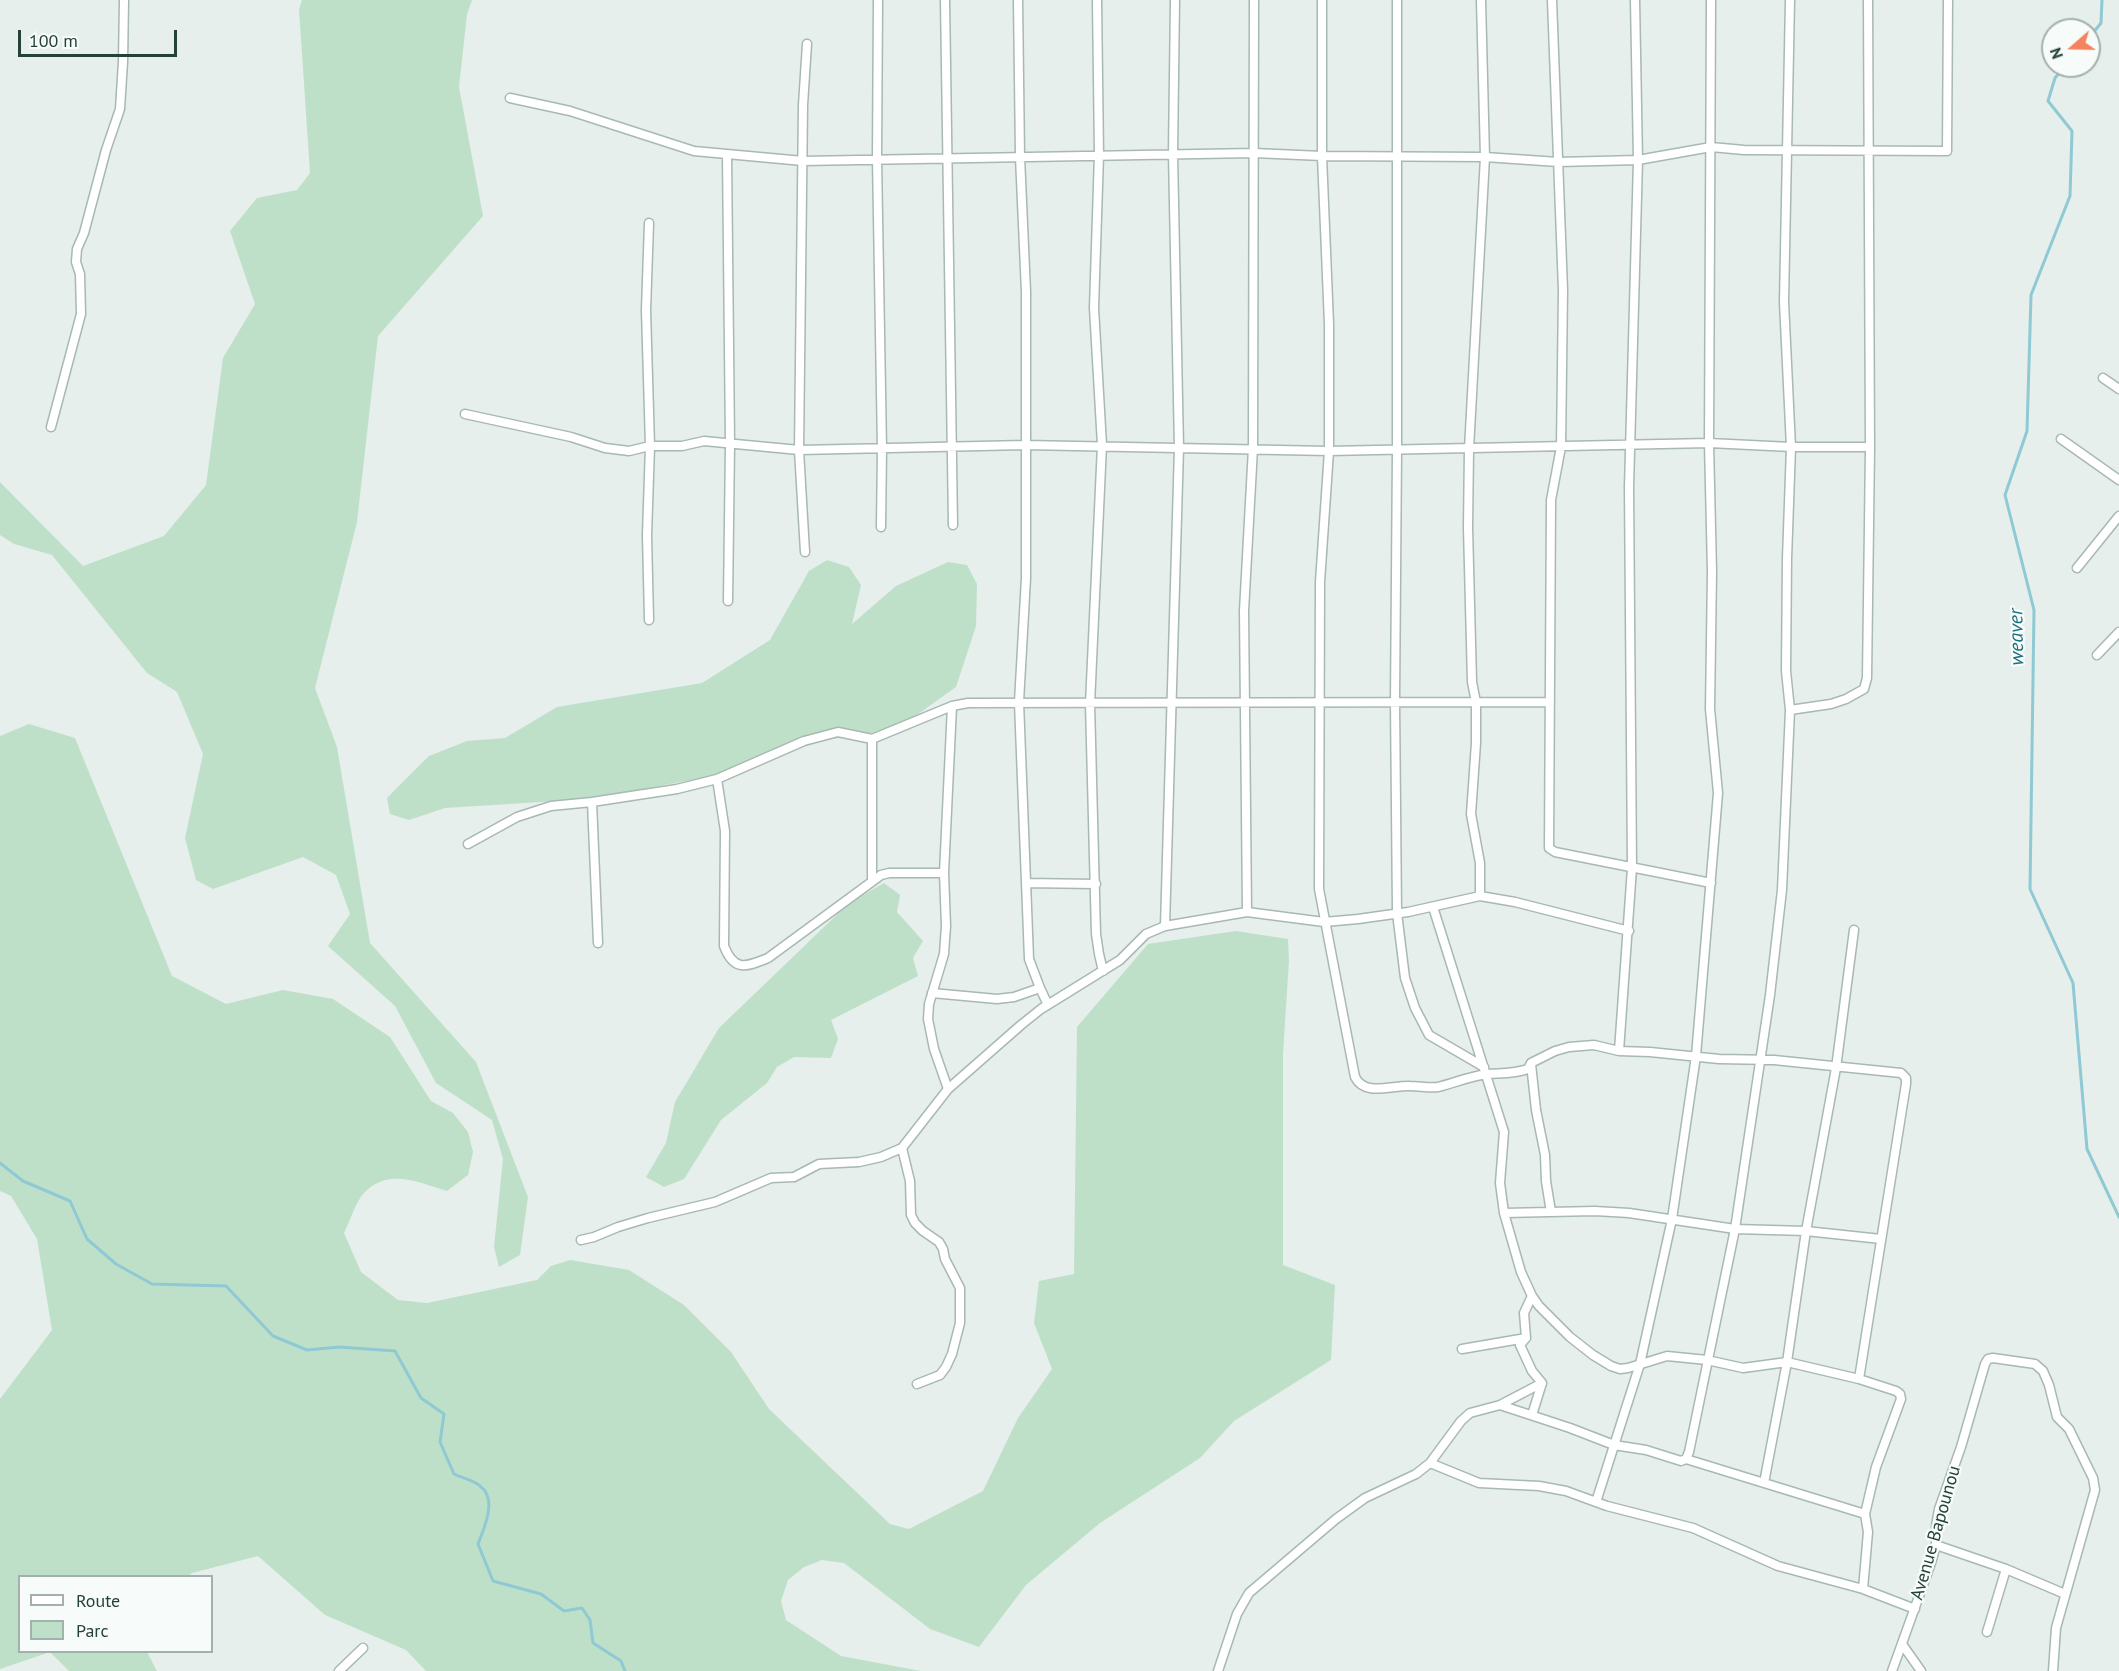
<!DOCTYPE html>
<html>
<head>
<meta charset="utf-8">
<style>
	body { margin:0 }
	#map { position:relative; width:2119px; height:1671px; overflow:hidden; background:#e6efeb; font-family:"PT Sans",sans-serif }
	canvas { display:block }
	.legend { position:absolute; left:18px; top:1575px; width:195px; height:78px; box-sizing:border-box; background:#f7fbf9; border:2px solid #a3b1ad; margin:0; padding:8px 10px; list-style:none; font-size:18px; color:#24423a }
	.legend li { display:flex; align-items:center; gap:12px; height:30px }
	.legend b { width:30px; border:2px solid #a3b1ad }
	.north { position:absolute; left:2041px; top:18px; width:60px; height:60px; box-sizing:border-box; background:#f7fbf9; border:2px solid #a3b1ad; border-radius:50%; rotate:250deg; font-size:16px; font-weight:700; line-height:24px; text-align:center; color:#24423a }
	.north::after { content:''; display:block; margin:auto; width:21px; height:27px; background:#f4845f; clip-path:polygon(50% 0,100% 100%,50% 72%,0 100%) }
	.scale { position:absolute; left:18px; top:30px; width:159px; height:27px; box-sizing:border-box; border:3px solid #24423a; border-top:0; padding-left:8px; font-size:18px; line-height:21px; white-space:nowrap; color:#24423a; -webkit-text-stroke:4px #f7fbf9; paint-order:stroke }
</style>
</head>
<body>
<div id="map">
<canvas width="2119" height="1671"></canvas>
<ul class="legend">
<li><b style="height:8px;background:#fff"></b>Route</li>
<li><b style="height:16px;background:#bfe0c8"></b>Parc</li>
</ul>
<div class="north">N</div>
<div class="scale">100 m</div>
</div>
<script>
const context = document.querySelector('canvas').getContext('2d');
context.lineJoin = 'round';
function paint(path, color) { context.fillStyle = color; context.fill(path, 'evenodd'); }
function stroke(path, color, width, dash) { context.strokeStyle = color; context.lineWidth = width; context.lineCap = dash ? 'butt' : 'round'; context.setLineDash(dash || []); context.stroke(path); }
function drawText(font, color, halo, rows, align = 'center') {
  context.font = font + ' "PT Sans",sans-serif'; context.lineWidth = 4.5; context.setLineDash([]); context.textBaseline = 'middle'; context.strokeStyle = halo; context.fillStyle = color; for (const [text, x, y, turn = 0] of rows) {
    context.save(); context.translate(x, y); context.rotate((+turn || 0) * Math.PI / 180); context.textAlign = isNaN(turn) ? turn : align; if (halo) context.strokeText(text, 0, 0); context.fillText(text, 0, 0); context.restore();
  }
}
const green = new Path2D(`
	M302,0H472L467,14L459,87L483,216L378,336L357,522L315,688L337,747L370,943L476,1062L528,1197L520,1255L499,1267L494,1247L503,1159L492,1120L436,1083L395,1006L328,946L350,914L336,875L303,857L213,889L196,880L185,838L203,754L177,692L147,673L52,555L14,544L0,535V482L83,566L164,536L206,485L223,358L255,304L230,231L257,198L297,190L310,173L299,9Z
	M827,560L849,567L861,585L852,624L896,586L948,562L967,565L977,584L976,626L956,687L907,722L868,734L793,744L713,776L588,799L445,808L409,820L390,814L387,798L429,756L467,741L505,738L557,707L702,683L770,640L809,571Z
	M29,724L75,738L172,976L226,1004L283,990L333,999L390,1037L431,1101L453,1113L468,1132L473,1152L468,1175L447,1191C418,1182 387,1167 363,1194C355,1204 350,1221 344,1233L361,1272L398,1300L427,1303L537,1280L551,1266L570,1260L629,1270L684,1305L731,1352L769,1409L890,1524L909,1529L983,1491L1018,1418L1052,1369L1034,1323L1039,1281L1074,1274L1077,1027L1148,944L1236,931L1288,939L1289,961L1283,1054V1265L1335,1285L1331,1360L1234,1421L1200,1458L1100,1523L1026,1585L979,1647L930,1629L844,1563L822,1560L804,1567L788,1580L781,1601L786,1620L841,1656L921,1671H426L406,1650L325,1615L258,1556L192,1573L188,1576H20V1652H147L157,1671H69L50,1652L0,1669V1399L52,1330L37,1239L11,1196L0,1191V736Z
	M884,883L900,895L897,912L923,941L913,958L918,976L831,1020L838,1039L831,1058L794,1057L777,1067L767,1083L721,1120L684,1179L664,1187L646,1177L666,1143L675,1102L719,1028L849,903Z`);
const stream = new Path2D(`
	M2089,38L2101,23L2102,0
	M2065,66L2055,78L2048,101L2072,131L2070,196L2031,295L2027,431L2005,495L2034,610L2030,889L2073,983L2087,1149L2119,1217
	M0,1163L23,1181L70,1201L87,1239L116,1264L152,1284L226,1286L273,1336L307,1350L339,1347L395,1351L421,1398L444,1414L440,1442L454,1474C462,1478 474,1480 480,1486C498,1499 484,1528 478,1544L493,1581L541,1594L564,1611L582,1608L590,1620L593,1643L621,1661L625,1671`);
const street = new Path2D(`
	M878,0L877,159L882,449L881,527
	M945,0L953,525
	M1097,0L1099,155L1094,308L1102,445L1090,704L1096,934L1099,954L1103,971
	M1322,0V156L1329,324V451L1320,582L1319,889L1355,1077C1365,1097 1392,1085 1410,1086C1420,1086 1428,1088 1438,1087C1454,1083 1471,1076 1487,1074C1502,1073 1514,1074 1528,1069L1531,1063L1555,1051L1569,1047L1594,1045L1619,1051L1650,1052L1719,1059L1774,1060L1901,1073L1906,1078V1084L1859,1379
	M1397,0V450L1395,702L1397,913L1405,978L1415,1008L1429,1035L1484,1067
	M1552,0L1563,290L1561,447L1551,500L1549,848L1555,852L1711,883
	M510,98L570,111L694,151L803,161L1254,153L1322,156L1485,157L1558,162L1638,160L1711,147L1744,150L1947,151L1948,0
	M727,154L730,444L728,601
	M649,223L646,310L650,446L647,535L649,620
	M2103,378L2119,389
	M465,414L571,437L605,448L629,451L650,446H682L704,441L799,450L1025,445L1329,451L1709,443L1791,447H1870
	M51,427L81,314L80,274L76,262L77,249L84,233L106,150L120,109L123,62L124,0
	M2061,439L2119,480
	M805,552L799,450L803,105L807,44
	M2077,568L2119,516
	M2097,655L2119,632
	M1790,710L1831,704L1846,699L1864,689L1867,678L1870,447L1868,0
	M717,779L725,831L724,946C734,972 746,967 768,958L881,875L889,873H944
	M592,802L598,943
	M468,844L517,817L551,806L592,802L677,789L717,779L804,741L838,732L872,739L952,706L968,703L1550,702
	M872,880V739
	M1026,883L1096,884
	M1480,896V863L1471,814L1476,743V702L1472,682L1468,528L1469,449L1485,157L1481,0
	M1433,907L1504,1132L1500,1183L1504,1213L1521,1272L1532,1296L1539,1306L1570,1337L1593,1355L1611,1366L1620,1369L1628,1368L1667,1356L1707,1360L1743,1368L1787,1362L1859,1379L1896,1391L1900,1394L1901,1399L1876,1467L1865,1514L1868,1532L1863,1589
	M1247,912L1244,611L1253,448L1254,0
	M1165,926L1179,448L1173,154L1175,0
	M1040,988L1048,1005
	M932,993L997,999L1014,997L1040,988L1029,959L1019,702L1026,578V292L1020,157L1018,0
	M1619,1051L1632,868L1629,487L1638,160L1635,0
	M1531,1064L1536,1110L1545,1155L1546,1181L1551,1212
	M948,1089L934,1049L928,1019L929,1004L944,954L946,926L944,873L952,706
	M902,1148L910,1181L911,1215L915,1223L923,1231L939,1242L943,1249L945,1259L960,1288V1323L952,1354L946,1367L940,1375L917,1384
	M1504,1213L1595,1211L1629,1213L1735,1229L1806,1231L1881,1239
	M581,1240L594,1237L618,1227L648,1218L715,1202L771,1178L794,1177L819,1164L859,1162L881,1157L902,1148L948,1089L1021,1025L1041,1009L1120,960L1146,934L1165,926L1247,912L1324,922L1358,919L1408,912L1480,896L1515,902L1629,931
	M1532,1296L1524,1313L1526,1338L1520,1345L1532,1371L1542,1383L1532,1415
	M1462,1349L1526,1338
	M1500,1405L1542,1383
	M1686,1459L1865,1514
	M1430,1463L1461,1421L1470,1413L1500,1405L1570,1428L1614,1445L1646,1450L1681,1461L1686,1459L1689,1452L1735,1229L1770,995L1782,890L1790,710L1786,671L1787,559L1791,447L1784,302L1790,0
	M1764,1483L1787,1362L1806,1231L1836,1068L1854,930
	M1596,1502L1640,1364L1672,1219L1696,1056L1718,793L1710,709L1712,572L1709,443L1711,0
	M1936,1545L2006,1569L2065,1594
	M1987,1632L2006,1569
	M1902,1644L1921,1671
	M339,1671L363,1648
	M1218,1671L1237,1614L1249,1593L1336,1519L1365,1498L1416,1474L1430,1463L1479,1483L1539,1486L1566,1491L1607,1506L1693,1528L1778,1566L1863,1589L1915,1609
	M1892,1671L1931,1563L1936,1545V1526L1939,1509L1961,1447L1985,1364L1988,1359L1993,1358L2035,1364L2043,1371L2049,1385L2057,1417L2069,1429L2093,1478L2095,1490L2056,1628L2053,1671`);
const streetNames = [
	["Avenue Bapounou",1936,1533,-74]
];
const waterNames = [
	["weaver",2017,637,-91]
];
paint(green, '#bfe0c8');
stroke(stream, '#8ec9d4', 3);
stroke(street, '#a8b8b2', 11);
stroke(street, '#fff', 8);
drawText('18px', '#24423a', '#f7fbf9', streetNames);
drawText('italic 20px', '#1c6f80', '#f7fbf9', waterNames);
</script>
</body>
</html>
